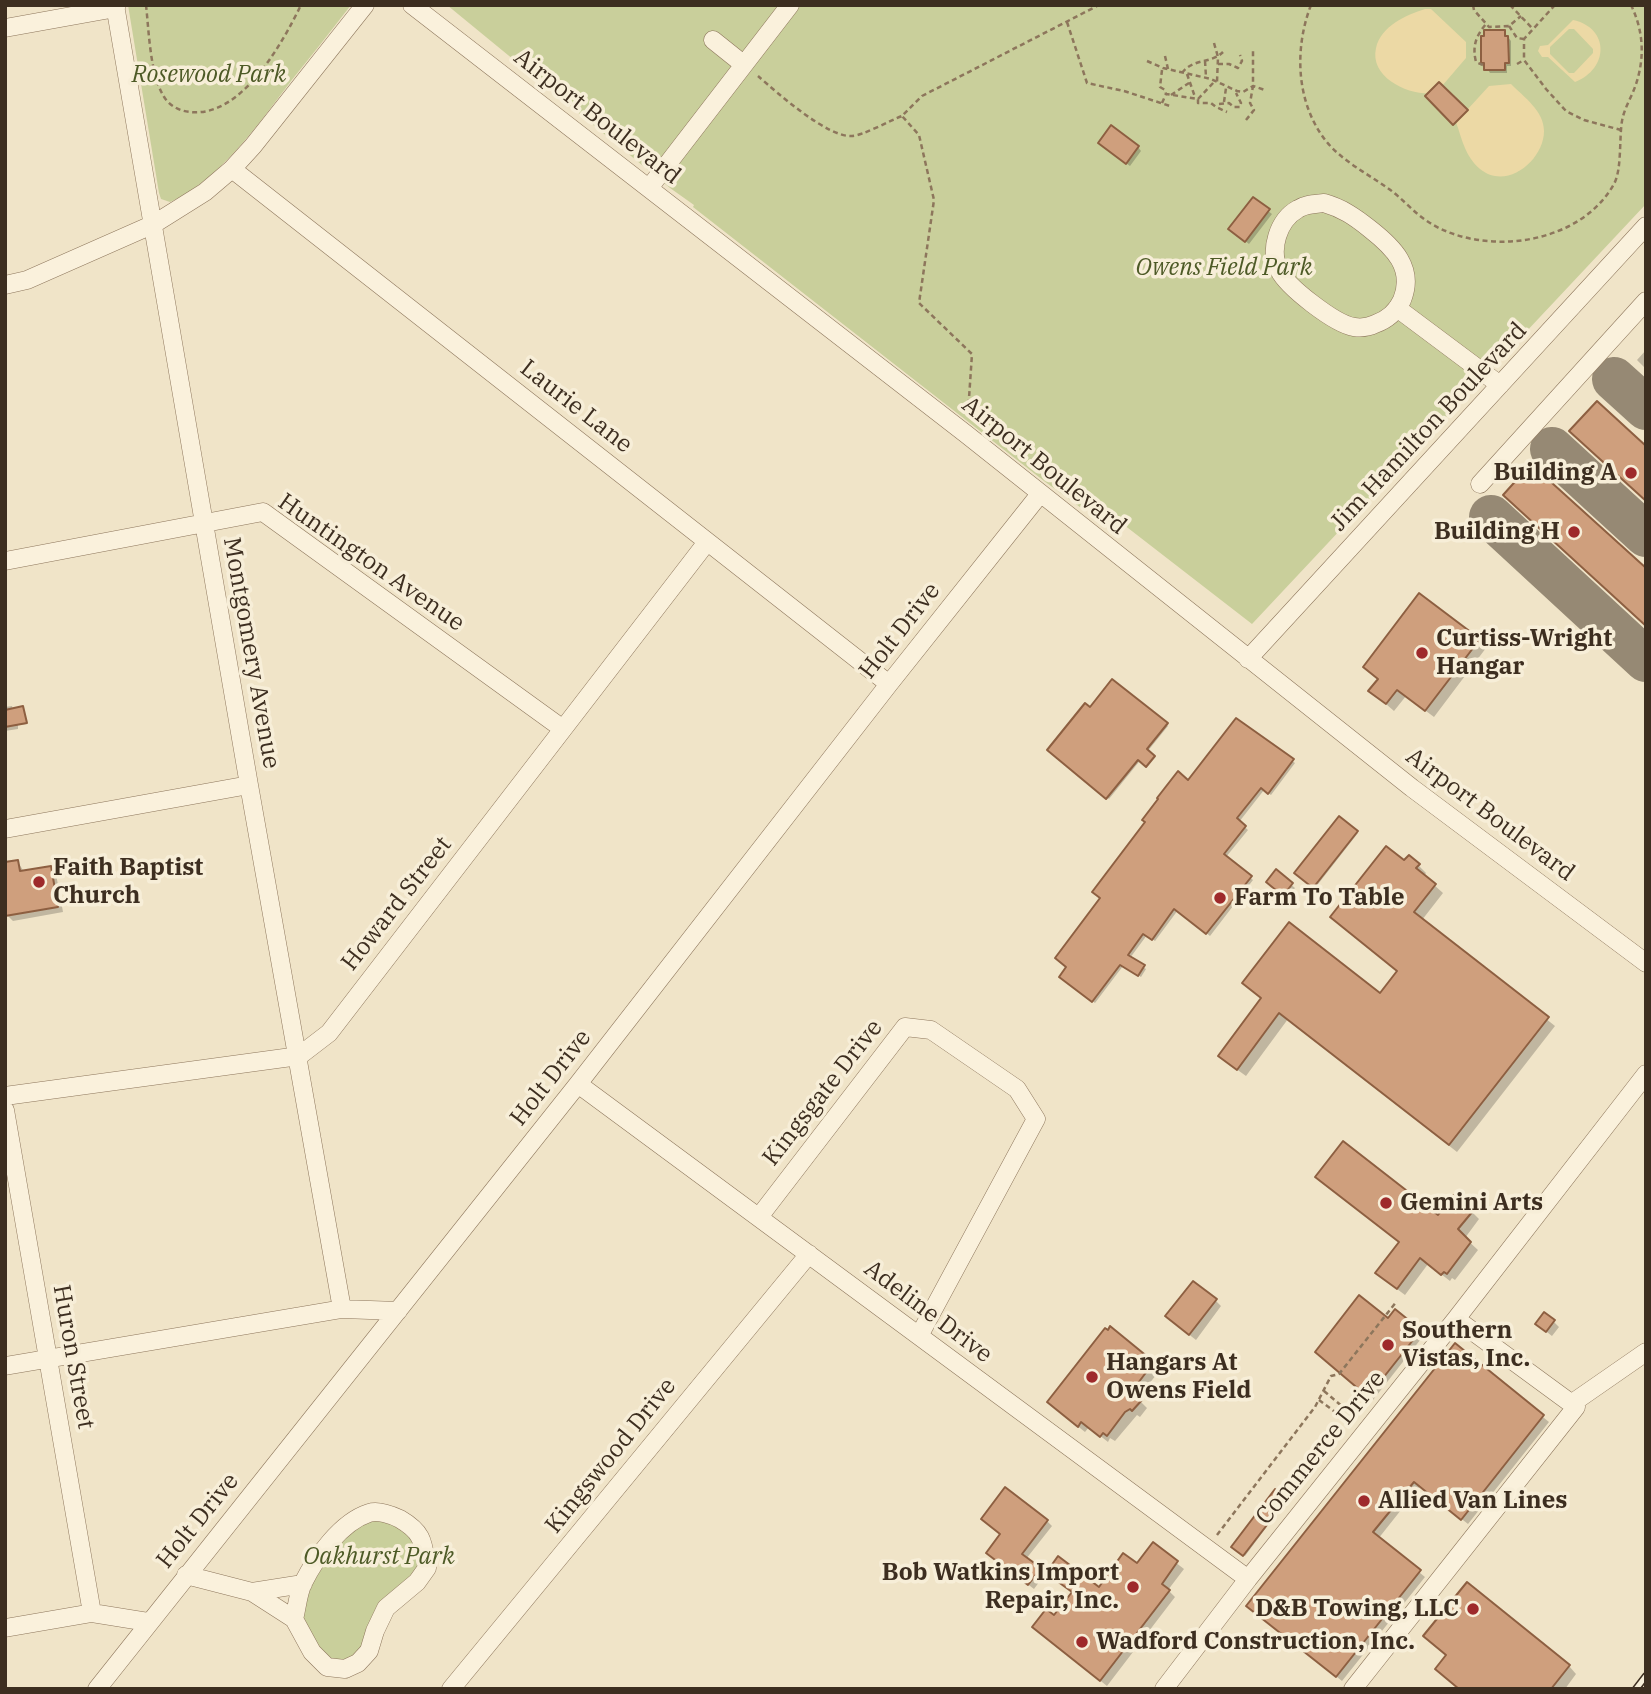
<!DOCTYPE html>
<html>
<head>
<meta charset="utf-8">
<style>
	body { margin:0 }
	#map { position:relative; width:1651px; height:1694px; overflow:hidden; background:#f0e4c8; font-family:"IBM Plex Serif",serif }
	canvas { display:block }
	.frame { position:absolute; inset:0; border:7px solid #3d2e20; pointer-events:none }
</style>
</head>
<body>
<div id="map">
<canvas width="1651" height="1694"></canvas>
<div class="frame"></div>
</div>
<script>
const context = document.querySelector('canvas').getContext('2d');
context.lineJoin = 'round';
function paint(path, color) { context.fillStyle = color; context.fill(path, 'evenodd'); }
function stroke(path, color, width, dash) { context.strokeStyle = color; context.lineWidth = width; context.lineCap = dash ? 'butt' : 'round'; context.setLineDash(dash || []); context.stroke(path); }
function drawText(font, color, halo, rows, align = 'center') {
  context.font = font + ' "IBM Plex Serif",serif'; context.lineWidth = 7; context.setLineDash([]); context.textBaseline = 'middle'; context.strokeStyle = halo; context.fillStyle = color; for (const [text, x, y, turn = 0] of rows) {
    context.save(); context.translate(x, y); context.rotate((+turn || 0) * Math.PI / 180); context.textAlign = isNaN(turn) ? turn : align; if (halo) context.strokeText(text, 0, 0); context.fillText(text, 0, 0); context.restore();
  }
}
const green = new Path2D(`
	M128,5H351C331,31 311,56 291,81C260,122 219,181 170,202L161,199L159,193Z
	M447,5H1646V204L1252,624L1097,504L1084,510L1044,481L693,207L694,205L670,188Z
	M371,1512L408,1524L427,1568L386,1608L369,1651L327,1667L294,1619L318,1560Z`);
const sand = new Path2D(`
	M1425,9H1431L1466,42V58L1436,93C1412,97 1369,79 1376,48C1381,26 1406,15 1425,9Z
	M1573,20C1610,28 1609,69 1575,82L1548,57H1542L1538,51L1540,46L1548,45ZM1569,29H1574L1593,49V53L1574,73H1569L1550,54V47Z
	M1511,84C1524,97 1544,111 1544,131C1544,160 1507,191 1480,169C1465,156 1462,139 1456,122L1489,86Z`);
const shadow = new Path2D(`
	M1504,32L1511,41V66H1507V73H1490L1483,62Z
	M1103,146L1138,147L1141,151L1130,166Z
	M1268,211L1272,214L1249,244L1234,232Z
	M1646,350V369L1637,360Z
	M1479,640L1486,648L1434,717L1406,696L1394,711L1371,691Z
	M1112,681L1168,726L1109,799L1049,750L1090,710Z
	M12,706L13,710H24L27,724L18,725V729L5,731V707Z
	M1236,720L1295,763L1271,795L1264,790L1239,822L1248,830L1226,857L1253,880L1210,936L1178,910L1155,941L1147,935L1130,958L1146,969L1141,977L1123,966L1095,1003L1064,979L1189,782Z
	M1339,818L1358,833L1315,888L1296,873Z
	M18,862L24,872L51,868L56,874L63,912L13,921L7,915Z
	M1405,863L1418,865L1426,873L1424,876L1443,893L1422,920L1555,1026L1457,1152L1288,1019L1246,1076L1228,1063L1262,999L1244,983L1380,995L1399,971Z
	M1276,872L1295,888L1287,898L1272,885Z
	M1472,1212L1479,1219L1465,1238L1478,1250L1455,1280L1452,1278L1450,1281L1428,1264L1405,1295L1385,1280L1438,1217Z
	M1216,1301L1221,1306L1196,1340L1173,1322Z
	M1388,1320L1420,1331L1424,1335L1373,1400L1321,1356Z
	M1553,1321L1559,1327L1552,1336L1543,1329Z
	M1111,1328L1160,1370L1141,1394L1144,1397L1141,1402L1147,1408L1140,1417L1137,1415L1115,1441L1110,1438L1108,1442L1089,1427L1085,1432L1056,1409Z
	M1455,1346L1549,1422L1468,1524L1420,1486L1378,1539L1425,1577L1342,1681L1255,1611Z
	M1275,1492L1286,1501L1245,1556L1233,1547Z
	M1047,1521L1052,1526L1026,1559L1045,1574L1034,1589L993,1558Z
	M1153,1545L1184,1569L1168,1590L1175,1597L1107,1686L1041,1633L1054,1617L1137,1566Z
	M1569,1666L1576,1674L1565,1689H1459L1437,1669Z`);
const taxiway = new Path2D(`
	M1614,379L1646,408
	M1552,449L1646,535
	M1491,517L1646,660`);
const building = new Path2D(`
	M1484,30H1505V36H1508L1509,63H1505V70H1484V63H1481V36H1484Z
	M1439,82L1468,110L1453,125L1425,96Z
	M1111,125L1139,146L1126,164L1098,143Z
	M1253,197L1270,209L1245,242L1228,229Z
	M1597,401L1646,446V501L1569,431Z
	M1531,464L1646,568V626L1503,495Z
	M1419,593L1480,639L1425,711L1397,690L1386,704L1368,691L1378,679L1363,667Z
	M1112,679L1168,723L1147,749L1155,756L1146,767L1138,760L1106,799L1047,750L1085,703L1090,707Z
	M23,706L27,723L5,727V710Z
	M1236,718L1294,759L1268,794L1261,788L1237,818L1246,826L1224,854L1252,876L1206,934L1174,909L1152,940L1143,934L1128,955L1145,965L1138,976L1120,965L1092,1002L1059,977L1066,967L1055,958L1100,898L1092,892L1145,822L1142,820L1158,799L1157,798L1178,771L1188,780Z
	M1339,816L1358,831L1313,888L1294,873Z
	M1386,846L1404,860L1409,855L1420,864L1416,868L1436,884L1414,912L1549,1017L1449,1145L1279,1013L1237,1070L1218,1056L1261,998L1242,983L1289,922L1380,993L1397,971L1330,917Z
	M18,860L20,871L51,866L58,907L5,916V862Z
	M1276,869L1293,883L1283,896L1266,882Z
	M1343,1141L1438,1215L1453,1195L1473,1211L1458,1229L1471,1242L1447,1274L1444,1272L1441,1275L1420,1258L1397,1289L1375,1273L1399,1242L1315,1177Z
	M1193,1281L1217,1299L1189,1335L1165,1316Z
	M1359,1295L1388,1318L1395,1309L1421,1330L1368,1397L1315,1352Z
	M1544,1312L1555,1320L1546,1332L1535,1324Z
	M1110,1326L1154,1362L1135,1387L1139,1390L1135,1395L1142,1400L1132,1411L1130,1409L1125,1412L1107,1436L1103,1433L1100,1437L1081,1422L1078,1427L1047,1402L1105,1328L1108,1330Z
	M1455,1343L1544,1415L1461,1520L1414,1482L1373,1532L1421,1570L1336,1677L1246,1606Z
	M1005,1487L1048,1520L1022,1554L1041,1568L1028,1585L986,1553L1000,1534L981,1519Z
	M1275,1489L1287,1499L1243,1556L1231,1547Z
	M1153,1542L1178,1561L1162,1584L1170,1590L1100,1681L1032,1627L1046,1609L1054,1615L1072,1592L1046,1573L1058,1556L1099,1587L1123,1553L1137,1563Z
	M1467,1582L1570,1665L1551,1689H1459L1435,1669L1446,1655L1423,1636Z`);
const path = new Path2D(`
	M146,5C149,32 150,73 163,95C168,105 179,111 190,112C241,118 282,44 301,5
	M1311,5C1294,49 1296,103 1326,141C1342,161 1368,174 1389,189C1403,199 1415,214 1430,223C1485,257 1580,245 1614,184C1622,169 1619,139 1622,121C1624,109 1631,98 1635,87C1645,59 1644,32 1631,5
	M1473,5L1474,10L1489,27L1509,26L1521,16
	M1510,5L1532,28
	M1555,5L1524,39V60L1546,89L1566,111L1584,120L1621,130
	M1067,22L1087,83L1124,91L1170,106
	M1509,26L1517,38L1524,39
	M1214,43L1218,57L1217,82
	M1165,56L1168,69
	M1147,61L1163,68L1211,79L1237,91L1243,92L1253,86L1265,90
	M1205,61L1206,77
	M1218,64H1229L1238,68L1242,61L1240,55
	M1517,64L1524,60
	M1483,65L1476,62C1472,46 1476,36 1486,24
	M1162,70L1160,87L1165,90L1166,94
	M1182,73C1193,58 1211,64 1223,52
	M1187,74L1195,97
	M758,76C776,92 828,138 852,136C862,136 891,120 902,116
	M1171,95L1189,83
	M1198,99L1215,81
	M1224,102L1226,88
	M1162,103L1166,94L1198,99V103H1211L1216,107L1227,112
	M1219,104L1229,103L1234,107H1240L1241,103L1236,93
	M1246,120L1254,110L1250,103L1253,86V49
	M968,413L972,354L919,303L934,200L919,135L902,116L922,96L1099,5
	M1324,1391L1356,1418
	M1319,1400L1350,1423
	M1217,1535L1315,1407L1331,1376L1339,1374L1397,1301`);
const minor = new Path2D(`
	M115,5L249,785L342,1309
	M412,5L966,434L1412,788L1646,963
	M5,28L116,8
	M713,40L743,64
	M232,169L889,684
	M649,188L790,5
	M1324,203C1342,208 1355,217 1370,229C1393,247 1415,268 1402,300C1397,311 1387,320 1375,324C1369,327 1361,328 1354,327C1335,324 1287,287 1279,270C1269,250 1278,220 1298,209C1305,204 1315,204 1324,203Z
	M5,285L27,280L154,224L205,192L232,169L253,146L365,5
	M1397,308L1500,385
	M1480,484L1646,301
	M5,561L263,512L563,729
	M1248,659L1646,226
	M5,829L249,785
	M578,1084L1248,1579
	M5,1096L299,1056L329,1033L707,542
	M5,1110L92,1613
	M759,1217L905,1027L931,1030L1017,1089L1036,1119L919,1336
	M5,1366L342,1309L398,1311
	M1571,1404L1646,1352
	M186,1575L252,1592L294,1619L312,1652L327,1667L345,1669L358,1663L369,1651L375,1631L386,1608L417,1582L427,1568C423,1543 424,1533 400,1519C392,1515 378,1510 369,1513C341,1522 316,1557 303,1583C298,1593 297,1608 294,1619
	M252,1592L303,1584
	M5,1628L92,1613L148,1622
	M97,1689L578,1084L889,684L1040,494
	M451,1689L809,1254
	M1164,1689L1248,1579L1456,1319L1646,1074
	M1353,1689L1576,1407L1456,1319`);
const rail = new Path2D(`
	M1636,1689L1646,1676`);
const markers = [
	[1631,473,7,"#9e2a2b"],
	[1574,532,7,"#9e2a2b"],
	[1422,653,7,"#9e2a2b"],
	[39,882,7,"#9e2a2b"],
	[1220,898,7,"#9e2a2b"],
	[1386,1203,7,"#9e2a2b"],
	[1388,1345,7,"#9e2a2b"],
	[1092,1377,7,"#9e2a2b"],
	[1364,1501,7,"#9e2a2b"],
	[1133,1587,7,"#9e2a2b"],
	[1473,1609,7,"#9e2a2b"],
	[1082,1642,7,"#9e2a2b"]
];
const parkNames = [
	["Rosewood Park",209,75],
	["Owens Field Park",1224,268],
	["Oakhurst Park",379,1557]
];
const streetNames = [
	["Airport Boulevard",597,117,38],
	["Laurie Lane",576,407,38],
	["Jim Hamilton Boulevard",1429,427,-47],
	["Airport Boulevard",1044,466,39],
	["Huntington Avenue",371,563,35],
	["Holt Drive",900,631,-52],
	["Montgomery Avenue",251,653,80],
	["Airport Boulevard",1490,815,37],
	["Howard Street",397,904,-52],
	["Holt Drive",551,1078,-52],
	["Kingsgate Drive",823,1093,-52],
	["Adeline Drive",928,1312,37],
	["Huron Street",73,1357,80],
	["Commerce Drive",1321,1448,-51],
	["Kingswood Drive",611,1456,-51],
	["Holt Drive",198,1521,-51]
];
const poiNames = [
	["Building A",1617,473,"right"],
	["Building H",1560,532,"right"],
	["Curtiss-Wright",1436,639],
	["Hangar",1436,667],
	["Faith Baptist",53,868],
	["Church",53,896],
	["Farm To Table",1234,898],
	["Gemini Arts",1400,1203],
	["Southern",1402,1331],
	["Vistas, Inc.",1402,1359],
	["Hangars At",1106,1363],
	["Owens Field",1106,1391],
	["Allied Van Lines",1378,1501],
	["Bob Watkins Import",1119,1573,"right"],
	["Repair, Inc.",1119,1601,"right"],
	["D&B Towing, LLC",1459,1609,"right"],
	["Wadford Construction, Inc.",1096,1642]
];
paint(green, '#c9cf9b');
paint(sand, '#ecd9a5');
paint(shadow, '#0003');
stroke(taxiway, '#968974', 44);
paint(building, '#cf9f7d');
stroke(building, '#8d5f41', 2);
stroke(minor, '#8d765c', 19);
stroke(path, '#8d765c', 2.5, [5, 3.5]);
stroke(minor, '#faf1dc', 18);
stroke(rail, '#3d2e20', 8);
stroke(rail, '#f7eed8', 5, [16]);
for (const [x, y, r, color] of markers) { const dot = new Path2D(); dot.arc(x, y, r, 0, 2 * Math.PI); context.fillStyle = color; context.fill(dot); stroke(dot, '#f7eed8', 2.5); }
drawText('italic 24px', '#4d5a26', '#f7eed8', parkNames);
drawText('24px', '#3d2e20', '#f7eed8', streetNames);
drawText('bold 24px', '#3d2e20', '#f7eed8', poiNames, 'left');
</script>
</body>
</html>
